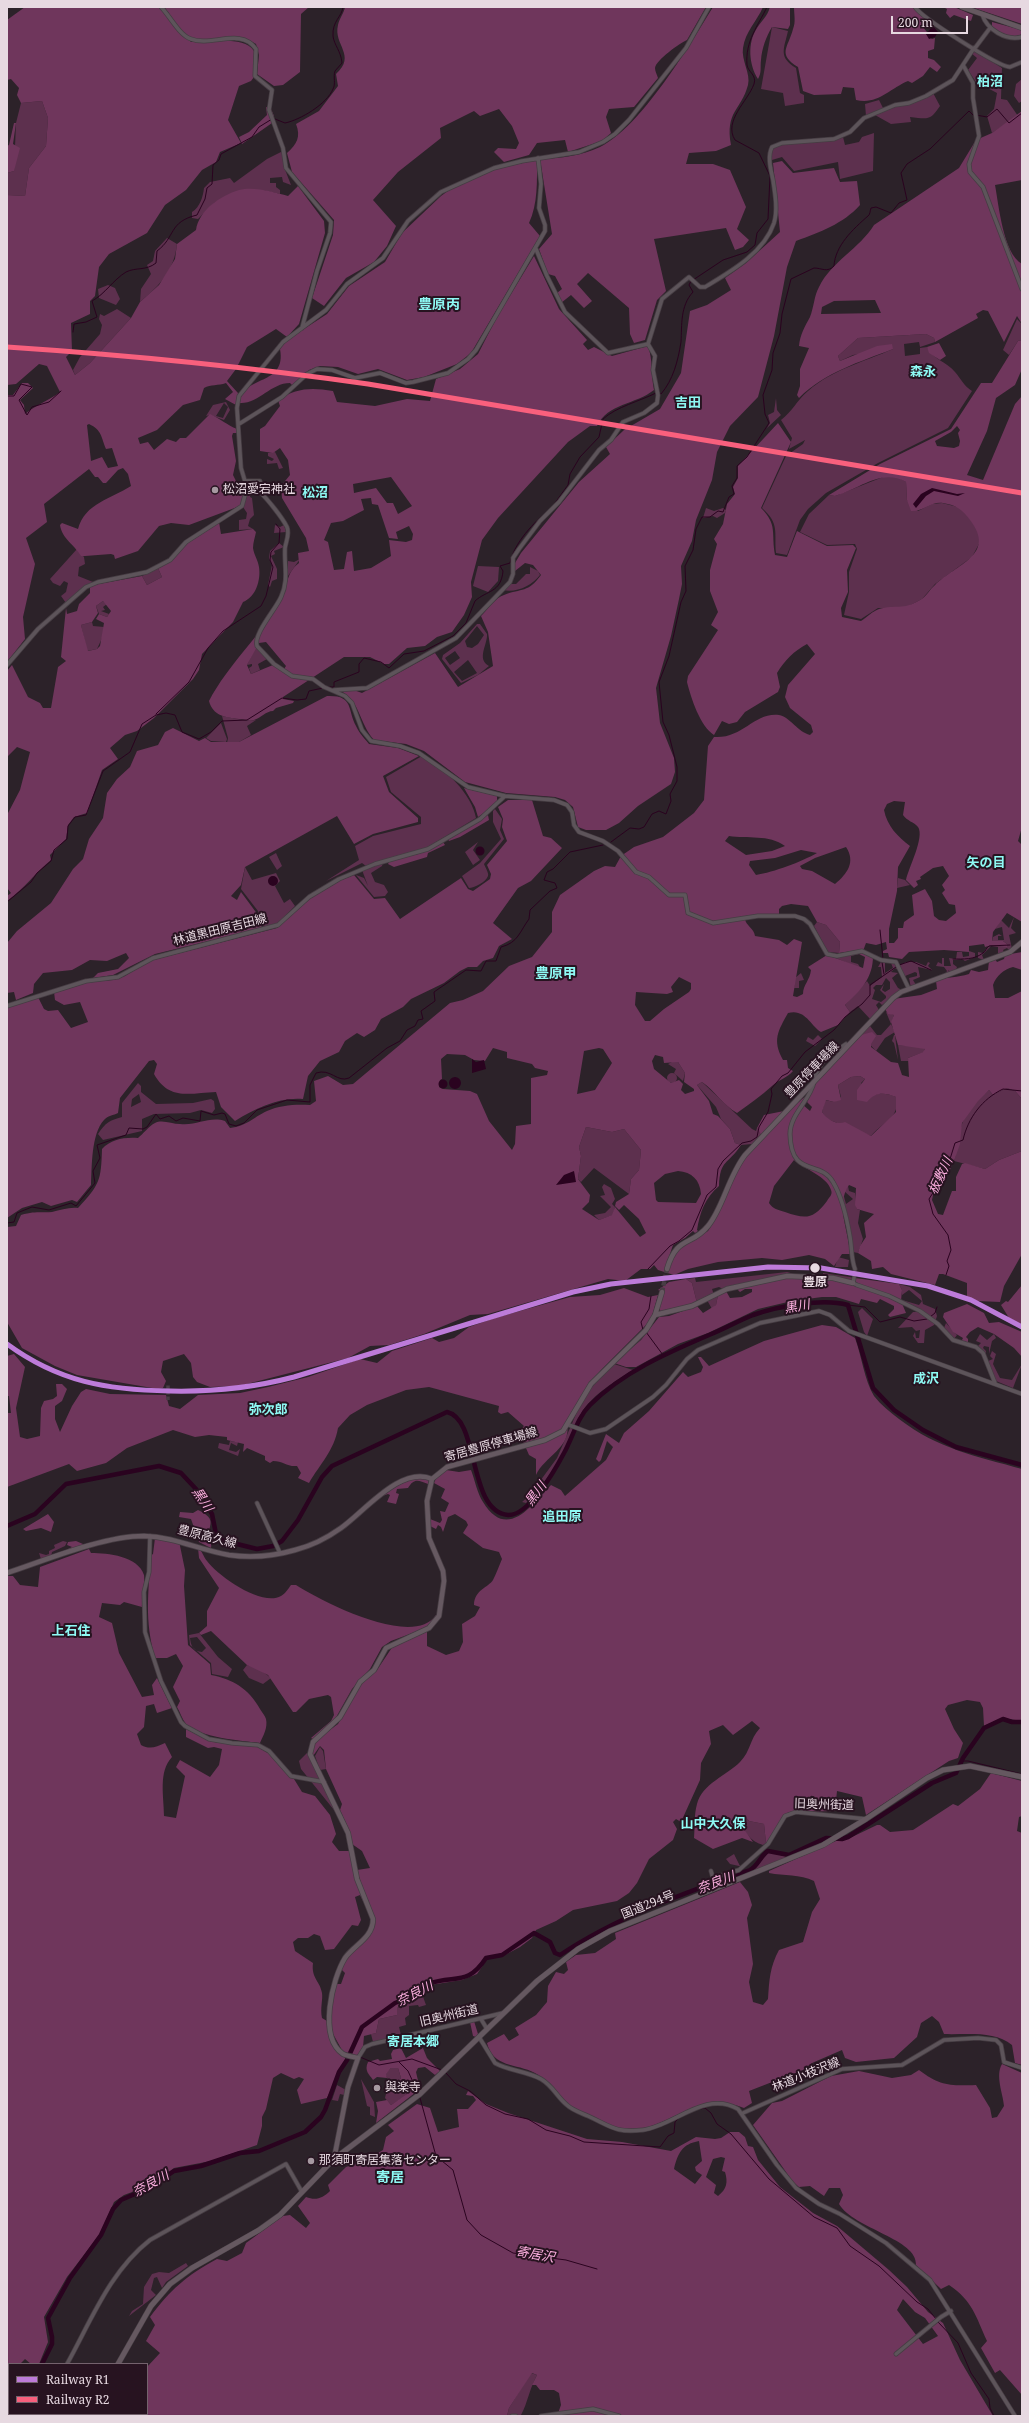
<!DOCTYPE html>
<html>
<head>
<meta charset="utf-8">
<style>
	body { margin:0 }
	#map { position:relative; width:1029px; height:2423px; overflow:hidden; background:#2c2229; font-family:"Noto Serif",serif }
	canvas { display:block }
	.frame { position:absolute; inset:0; border:8px solid #e7d9e1; pointer-events:none }
	.legend { position:absolute; left:8px; top:2363px; width:140px; height:52px; box-sizing:border-box; background:#271320; border:1px solid #74626d; margin:0; padding:5px 7px; list-style:none; font-size:12px; color:#e7d9e1 }
	.legend li { display:flex; align-items:center; gap:8px; height:20px }
	.legend b { width:20px; border:1px solid #74626d }
	.scale { position:absolute; left:891px; top:16px; width:77px; height:18px; box-sizing:border-box; border:2px solid #e7d9e1; border-top:0; padding-left:5px; font-size:12px; line-height:14px; white-space:nowrap; color:#e7d9e1; -webkit-text-stroke:3px #271320; paint-order:stroke }
</style>
</head>
<body>
<div id="map">
<canvas width="1029" height="2423"></canvas>
<div class="frame"></div>
<ul class="legend">
<li><b style="height:5px;background:#bd7bd9"></b>Railway R1</li>
<li><b style="height:5px;background:#f8607d"></b>Railway R2</li>
</ul>
<div class="scale">200 m</div>
</div>
<script>
const context = document.querySelector('canvas').getContext('2d');
context.lineJoin = 'round';
function paint(path, color) { context.fillStyle = color; context.fill(path, 'evenodd'); }
function stroke(path, color, width, dash) { context.strokeStyle = color; context.lineWidth = width; context.lineCap = dash ? 'butt' : 'round'; context.setLineDash(dash || []); context.stroke(path); }
function drawText(font, color, halo, rows, align = 'center') {
  context.font = font + ' "Noto Serif","Noto Sans JP",serif'; context.lineWidth = 4; context.setLineDash([]); context.textBaseline = 'middle'; context.strokeStyle = halo; context.fillStyle = color; for (const [text, x, y, turn = 0] of rows) {
    context.save(); context.translate(x, y); context.rotate((+turn || 0) * Math.PI / 180); context.textAlign = isNaN(turn) ? turn : align; if (halo) context.strokeText(text, 0, 0); context.fillText(text, 0, 0); context.restore();
  }
}
const green = new Path2D(`
	M772,27L788,31C784,49 778,57 796,68L800,93L804,95V103L785,106L783,93L761,89Z
	M974,50L1002,68L1001,99L1007,100L1018,116L992,133L987,116L994,109L997,93L976,82L968,70L977,58L971,53Z
	M1022,79V101L1019,103L1014,96L1016,84Z
	M932,91L940,106C930,121 928,119 910,117L911,122L891,124L875,115L866,116L865,104L879,100L883,108L917,99Z
	M42,101L48,118L46,146L29,168L25,196L7,195V173L14,171L16,123L21,103Z
	M874,133L873,171L840,179L838,162L794,171L782,157L772,160L770,156L773,148L776,145L818,142L843,137L845,145L859,142L862,137Z
	M283,151L284,167L291,185L283,182L282,177L270,178V183H276V187L280,190V194L262,190L215,202L198,219L192,218V212C200,207 203,197 204,188L210,182L230,178L234,183L267,159Z
	M167,238L177,244C174,271 160,285 140,302L141,289L151,274L147,265L153,261L155,251Z
	M108,285L115,288L120,299L116,305L99,298L98,289Z
	M117,309L131,318L90,363L75,375L73,370L80,357L100,334L102,325L99,319L100,314L104,316Z
	M1017,319L1022,324V340L1018,341L1009,355L1003,350Z
	M926,334L934,338L935,342L920,347L919,342L904,344L905,356L920,354V348L927,347C932,359 947,362 955,372C961,379 964,386 972,391L948,428L878,463L826,493L808,509L800,520L787,555L776,553C774,532 780,524 762,508L786,456L803,444L805,440L789,449L792,438L781,420C792,412 797,400 808,391C833,369 864,362 893,349L853,355L840,361L838,356L858,338Z
	M776,398L777,410L781,415L767,428L770,423L768,415L774,412Z
	M226,402L230,410L224,420L210,415L206,416L213,405ZM224,403L228,407L223,418L216,416Z
	M275,452L283,468L279,469L277,463L267,464V459L272,461L274,459L268,456V453Z
	M896,476L906,482L907,500L918,511L932,504L942,503L962,508L979,531L980,542L972,557L935,584L922,599L905,608H878L861,619L844,615L849,592V572L857,549L855,544L827,545L800,532L809,514L829,495L835,496L883,477Z
	M250,482L252,486L250,497L252,498L254,515L250,519L248,526L253,529L239,530V520L246,519L247,513L243,507L250,488Z
	M706,508L714,511L723,508L726,510L725,513L717,518L713,516L703,518Z
	M275,525L280,527L284,525L286,532L274,533Z
	M279,543L284,547L274,551L275,554L271,556L277,569V579L272,581L270,587L268,585L272,565L269,558L270,551Z
	M77,549L84,557L85,564L79,567L78,576L93,582L66,603L61,596L66,592L68,583L64,581L60,586L53,583L50,579Z
	M300,559L288,576V561L294,562Z
	M478,566L499,567L498,581L488,592L473,586Z
	M530,567L538,571L540,575C532,586 516,593 503,590L508,584H516L526,574H530Z
	M158,568L162,577L147,585L142,576Z
	M103,601L107,604L103,607L105,610L101,611L109,614L107,617L99,614L96,606Z
	M92,622L93,626L104,627L103,636L97,649L87,651L81,625Z
	M477,624H480L487,634C488,644 476,659 489,666L478,675L461,683L442,659L443,655L460,643ZM477,626L484,635L478,644L472,648L467,647L465,641ZM455,651L460,658L450,665L445,658ZM468,660L477,673L462,681L454,672Z
	M256,646L267,659L258,664L260,670L251,674L249,668L252,666V664L247,665Z
	M222,716L248,721L256,720L247,726L251,735L239,742L227,743L228,738Z
	M221,723L227,739L226,742L211,741L206,738Z
	M422,756C444,767 472,794 476,818L428,847L366,866L362,863L326,881L359,860L355,846L373,836L421,824V817L391,792L386,777Z
	M495,809L502,819L500,830L504,839L484,864C485,867 489,873 488,876C486,882 474,888 469,888L462,876L480,863L501,839L493,822V811Z
	M478,842L473,850L480,860L473,865L465,852Z
	M276,853L282,866L277,870L269,857Z
	M383,863L382,866L371,873L375,882L384,885L388,892L385,896L374,897L356,875L364,878L368,886L362,870Z
	M245,867L252,880L276,873L280,881L275,886L284,903L290,899L295,906L278,923L264,928L258,911L241,889Z
	M898,878L905,880L910,885L897,888Z
	M1014,917L1011,928L1016,933L1009,935L1012,949L1009,950L1007,948L1003,950L1004,952L998,955V947L991,946L982,955L984,960L978,958V952L983,953C992,939 996,950 1007,944L1003,941H992L993,937L999,934L1002,936H998V940H1004L1002,927L995,929L1001,920L1009,928Z
	M817,922L826,925L840,942L839,953L828,952L814,926Z
	M969,951L975,953V957L965,961L962,959L953,960V964L957,967L955,972L952,973L948,970L950,974H945L947,971L944,967L936,966L938,962L942,964V958H944V966H951L949,958L956,959L957,952H962L963,957L969,956Z
	M857,952L859,954L851,956V962L858,964L861,969L836,958V957Z
	M881,962H885V973L893,968L891,963H896L898,970L895,968L891,972L898,973L892,978L898,988L902,990L882,1005L879,1002L876,1005L879,1010L871,1020L858,1006L850,1012L845,1005L867,981L870,986L882,977L881,967H878ZM886,978L890,982V989L885,992L882,990L884,984L880,990L886,996V998L881,1002L872,999L875,990L873,988L876,985H882Z
	M906,962H916L926,966L928,962L930,963L928,966L932,970L918,967L920,977L913,980L916,985L911,988L909,978L917,976V973L915,972L905,976L899,966Z
	M801,973L804,980L799,981V988H794L795,978Z
	M886,1012L894,1015L891,1024L895,1032L885,1038L876,1051L861,1035L870,1026L877,1035H881L891,1024Z
	M818,1035L822,1039L815,1046L806,1041L808,1037L813,1040Z
	M894,1035H895L898,1060L894,1043L892,1041Z
	M898,1045L923,1047L925,1049L924,1052L908,1058L909,1061H901Z
	M674,1061L678,1062L685,1073L683,1081L674,1073L676,1069L668,1064Z
	M667 1078a5 5 0 1 1 10 0a5 5 0 1 1-10 0Z
	M860,1076L865,1079L861,1083L872,1095C882,1093 887,1093 896,1097C901,1118 882,1122 871,1136L827,1119L822,1112L825,1100L834,1102L841,1097L838,1085L851,1077Z
	M702,1082L752,1129L756,1131L757,1128L762,1133L752,1144L741,1145L735,1143L730,1129L721,1119L716,1107L697,1085Z
	M138,1083L141,1086V1092L156,1104L193,1103L211,1099L214,1101L215,1109L212,1113L201,1110L190,1113L154,1114L142,1119V1131L103,1140L98,1134C105,1123 110,1120 122,1117V1103ZM139,1094L141,1102L131,1107L132,1099Z
	M1007,1088L1015,1091L1022,1099V1151L999,1160L985,1169L954,1161C958,1148 958,1136 962,1124C966,1111 979,1098 989,1090L993,1095Z
	M586,1127L612,1132L624,1129L641,1150L639,1170L631,1179L629,1194L594,1168L581,1182L578,1179L581,1156L579,1147Z
	M604,1184L611,1188L615,1199L612,1204L615,1207L613,1215L599,1220L594,1215L605,1213L611,1207L600,1196L605,1195L602,1187Z
	M848,1186L849,1191L855,1193L857,1209L860,1210L858,1223L863,1239L858,1253L853,1252C852,1232 841,1212 843,1193L846,1204L853,1199L844,1191Z
	M838,1257L849,1260L848,1267H835Z
	M787,1272L798,1275L723,1289L719,1287L712,1289L714,1295L697,1303L692,1283L686,1279L695,1278L696,1282Z
	M823,1273L850,1277L853,1278L852,1281L823,1276Z
	M899,1284L910,1287L921,1295L923,1304L935,1309L937,1316L934,1325L925,1330L924,1343H918L913,1336L915,1332L916,1338H919L920,1330L916,1331L912,1327L898,1328L913,1312H919L902,1300L919,1305L922,1301L909,1290L902,1295V1290Z
	M718,1295L716,1305L712,1309L707,1300Z
	M862,1308L873,1319L867,1336L864,1332L858,1312Z
	M946,1323L957,1335L954,1339L944,1328Z
	M980,1334L987,1340L994,1334L996,1338L992,1341L989,1354V1347L984,1346L983,1348L986,1351L985,1355L978,1346L981,1343L976,1341Z
	M992,1351L996,1354L993,1364L1000,1378L1012,1380L1022,1364L1013,1388L996,1381L988,1361L993,1359L990,1356Z
	M614,1364L633,1370C616,1381 593,1394 582,1412C574,1426 570,1441 563,1454C552,1472 540,1489 526,1503L522,1502L529,1496L557,1458L580,1405L594,1384Z
	M230,1441L238,1442L237,1446L231,1443L229,1450L236,1452L240,1449L238,1456L218,1448L219,1443L229,1445Z
	M63,1541L67,1542L65,1546L52,1552L51,1557L41,1559L39,1553L46,1555L49,1554V1551L55,1548L54,1545Z
	M199,1633L218,1657L232,1669L228,1677L212,1674L211,1663L190,1645L189,1635ZM197,1637L206,1648L202,1652C193,1651 191,1646 190,1638Z
	M247,1665L258,1668L271,1678L263,1684L249,1678L243,1670Z
	M320,1747L323,1751L326,1769L320,1770L315,1756Z
	M307,1753L321,1777L347,1834L334,1810L301,1769L299,1761Z
	M744,1814L749,1821L764,1824L766,1843L763,1845C749,1841 745,1831 737,1819Z
	M768,1852L788,1857L752,1872Z
	M734,1854L740,1866H739L730,1864L726,1859Z
	M422,1994L426,2005L419,2007L418,2005L409,2006V2015L405,2018L406,2025L399,2027L401,2035L373,2042L371,2034L376,2033L379,2019L397,2015V2008Z
	M391,2068H398L401,2078L399,2081L407,2095L391,2105L385,2098L389,2081L385,2074Z
	M361,2079L374,2102L375,2117L370,2115V2107L367,2106Z
	M337,2085L346,2090L344,2095L340,2094L338,2101L332,2100Z
	M186,2263L188,2266L166,2282L162,2288L157,2277L154,2278L151,2290L156,2295L129,2316L132,2311L143,2304L144,2287L152,2274L159,2272L169,2273Z
	M531,2373L537,2375C529,2390 528,2402 521,2415L507,2416L509,2408Z`);
const forest = new Path2D(`
	M25,7H159L191,42C210,43 243,35 254,51V77L251,81L239,86L228,120L241,143L220,152L216,162L202,170L186,190L165,205L147,233L109,254L99,267L95,296L90,301V314L71,323L72,351L66,357L75,375L90,363L131,318L140,302L159,285L175,259L177,244L196,230C199,210 220,196 239,190C254,186 274,192 288,196L298,186L324,221L325,233L299,324L287,337L276,329L247,347L236,369L227,381L238,393L236,405L225,399L233,392L226,383C218,386 211,384 204,388L200,400L183,405L157,430L138,438L140,444L148,442L154,450L167,439L176,442L180,438H186L210,414C221,419 227,425 237,429V433H233L232,436L236,461L233,475L240,489L246,490L240,506L189,525L171,523L159,526L138,551L115,559L114,555L111,554L85,556H81C74,544 62,539 60,525L62,523L78,529C85,503 111,499 131,486L128,474L123,468L118,470L106,483H103L98,477H95L89,469L44,504L47,522L26,538L35,564L23,617L25,639L7,662V395H13L22,383H28L33,388L20,400L24,405L25,414C36,405 48,401 60,392L47,366L39,364L16,384L7,385V195L25,196L29,168L46,146L48,118L42,101L21,103L17,95L19,88L11,79L7,80V20ZM89,424C102,430 101,437 106,449L112,448L118,466L108,468L102,457L91,461L87,425Z
	M164,7H309L301,14L300,72L283,85L274,86L257,74L259,55L256,44C232,29 213,46 191,38C180,33 172,16 164,7Z
	M345,7H706L687,40C680,43 656,60 655,68C655,71 657,75 658,78L634,107L609,109L606,117L611,133L602,141L568,152L565,140L537,143L529,155L504,162L494,152L498,148L516,149L519,143L512,126L499,109L480,116L474,111L440,128L441,138L398,172L373,200L396,226L387,246L374,262L346,278L324,306L312,298L333,235L334,220L292,172L287,153C297,144 301,137 296,124L319,111L338,86L336,74C357,55 333,45 338,25C339,19 344,13 345,7Z
	M713,7H763C757,21 745,32 743,48C741,60 751,74 748,85C741,111 725,111 731,145L716,151L689,153L686,164H713L730,170L746,207L737,229L749,240L743,247L735,250L726,228L654,239L666,291L657,300L645,340L634,343L630,334L629,308L588,273L577,284L592,301L584,308L571,295L561,303L557,293L562,289L555,276L548,274L539,249L552,234L540,159C561,158 581,156 600,147C641,127 689,46 713,7Z
	M770,7H790V25L788,29L772,27C766,37 762,48 761,60C760,68 762,72 758,79C749,65 747,43 757,28C762,20 767,17 770,7Z
	M794,7H913L927,19L922,26L927,32L926,34L932,39L935,38L934,49L928,51V58L934,60L941,67L937,72L930,67L923,76L912,83L908,81C889,89 878,105 856,100L854,88L843,87L841,94L814,95L803,91L798,67C777,54 788,48 793,29C796,22 794,15 794,7Z
	M943,7H954L973,15L971,21L954,15L950,18L946,13L947,9Z
	M971,7H1022V24Z
	M992,22L1022,30V34C1013,40 998,34 992,26Z
	M266,107L271,109L274,116L272,123L242,144L239,137L249,132L267,115Z
	M1022,111V180L995,185C999,206 1003,253 1022,264V324L1017,316L1004,342L988,311L983,310L976,314L978,318L935,342L934,338L926,334L858,338L838,356L840,361L877,346L892,344L893,349C860,362 825,372 799,398L797,395L800,386V369L809,348L799,346C800,335 805,326 810,317C814,307 814,296 819,287C831,262 860,248 874,225L959,168L976,140L992,133ZM875,300L881,313L821,314L822,307L834,301Z
	M14,123H16L13,144L20,148L14,171L7,173V146L9,145Z
	M537,160C537,181 538,204 529,223L540,236L471,353L457,364L424,377L407,380L378,369L358,374L338,367L320,366L309,370L293,386L290,383C271,383 258,404 240,403C242,374 287,387 280,349L287,340L327,314L349,286L385,262L402,233L441,196L452,188L498,168Z
	M782,161L793,173L834,168L840,182L857,181L860,205C843,224 820,232 796,241L787,267L774,336L758,397L730,426L717,452L712,480L696,520L692,541L681,566L682,584L679,599L671,636L656,688L660,723L674,758L675,772L671,784L638,806L619,823L606,830H586L578,827L573,807L565,800L555,797L506,793L465,782L424,751L406,744L374,740C359,723 361,703 341,691L351,689L362,693L435,653L458,687L493,666L488,632L481,616C487,610 496,597 504,595C522,588 528,593 541,575L533,565L525,563L515,571V563L521,553L579,482L610,454L606,447L624,430L660,409L681,373L690,311L707,305L731,290L725,278L746,263L780,232L773,163Z
	M534,256L559,309L587,340L583,344L588,350L594,347L612,356L648,346C653,360 651,375 654,390C635,405 608,403 597,426H590L568,442L498,518L482,540L471,582L472,597L464,615L452,632L437,637L425,646L407,648L389,664H384L370,657H344L283,697V699L294,701L293,703L276,708L273,711C266,711 261,718 254,720C248,722 244,719 239,719C225,717 213,716 209,701C228,665 258,638 279,604C287,591 285,573 299,563L298,553L309,551L306,538L282,498L281,486L290,475L288,460L280,448L273,453L260,451V429L265,426L280,406L278,400C296,388 311,387 333,391L337,402L375,406L407,399L430,401L436,379L460,369L478,354L497,317ZM391,477L412,506L398,514L393,503H387L376,488L354,493L353,484ZM371,498L372,504L378,505L389,538L398,539L396,532L409,526L413,534L412,540L406,542L389,540L391,556L371,568L354,571L352,551L347,552L344,569L334,570L328,542L324,540L331,523L343,521L364,510L361,499ZM266,642L286,666L284,669L273,665L251,674L247,665L259,643Z
	M1022,340V369L1015,385L996,398L987,431L967,475L983,480L1015,404L1022,396V827L1018,841L1022,845V922L1007,913L993,932L992,941H1003L1007,944V947L992,945L985,947L984,944L969,946V952L944,950L909,952L902,959L889,957L888,953H883V951L887,949L886,942L876,945L866,943L863,951L873,956C873,978 861,990 845,1005L850,1012L838,1025L821,1032C811,1026 805,1008 788,1013C778,1031 772,1040 783,1060H787L788,1068L793,1071C787,1078 778,1080 772,1086C761,1096 749,1104 737,1113C723,1105 715,1091 702,1082L697,1085L709,1101L713,1114L718,1116L730,1129L735,1143L741,1145C728,1165 720,1159 719,1186C705,1198 700,1212 697,1230L698,1231L695,1233L693,1231L685,1238L673,1245L668,1260L678,1248L708,1231L711,1226L736,1169L763,1137L757,1128L764,1115L789,1110L807,1095L802,1104L810,1111L812,1107L807,1102L814,1085L861,1035L872,1032L876,1036L871,1044V1047L891,1062L898,1063L902,1075L909,1077L908,1058L923,1052L925,1049L898,1045L891,1022L894,1015L888,1014L885,1009L893,999L921,995L937,989L936,981C948,976 957,978 969,974L971,970L979,972L988,970L989,961L995,959L997,962L1004,959L1005,955L1022,952V970L1013,967C1004,969 996,976 993,985L995,998H1008L1022,991V1099L1015,1091L1007,1088L993,1095L989,1090L978,1101L962,1123L960,1144L954,1161L946,1178L933,1195L932,1200L938,1214L943,1215L952,1191H956V1177L962,1164L965,1163L985,1169L999,1160L1022,1151V1254L1004,1286L1000,1302L977,1301L967,1296V1283L943,1274H939L935,1285L891,1274L883,1267L872,1269L871,1261L858,1253L860,1246L866,1237L864,1223L874,1214L857,1209L855,1205L856,1188L849,1185C835,1205 849,1231 850,1254H842L834,1266L825,1259L809,1255L782,1260L762,1258L718,1262L688,1269L674,1275L658,1270L654,1265L650,1269H641L625,1281L608,1279L488,1314L470,1315L424,1334L389,1345L370,1346L348,1358L239,1386L210,1387L197,1382L193,1377L191,1363L184,1354L163,1361L161,1372L166,1381L163,1388L158,1389L77,1375L55,1366L22,1348L7,1322V1227L16,1226L21,1215C35,1211 39,1213 52,1212C61,1210 69,1207 78,1208C100,1184 101,1181 102,1149C111,1139 125,1137 138,1138C143,1134 149,1126 155,1123C162,1119 172,1124 180,1124C197,1126 209,1116 225,1121L230,1128C247,1126 252,1118 267,1111C280,1105 296,1104 310,1105L316,1101L314,1081L328,1076L343,1085L353,1084L450,1003L463,1000L483,991L509,966L532,957L552,932V912L560,895L594,871L605,866L615,867L621,856L634,847L663,837L694,813L704,800L708,746L714,737C743,739 754,712 779,715C790,717 798,732 810,735L813,732L811,725L790,708L785,697L788,685L815,654L807,644C794,651 785,660 777,673L780,687L778,692L745,712L737,722L729,724L722,721L714,735C700,726 691,698 687,682L688,676L718,630L711,625L718,612L710,591V570L717,544L714,539L723,524L727,504L735,494L733,487L738,478V466L778,423L791,442L761,508C778,525 771,533 775,555L787,557L797,531L827,546L853,545L856,548L847,570L848,592L841,608L842,617L861,621C867,617 873,611 879,609C896,604 902,611 920,600C926,597 930,589 935,585C956,564 997,555 970,520C963,510 956,505 943,503C931,501 923,512 911,511L907,500L906,482C881,468 860,489 835,496L829,495L880,464L951,429L981,383H992L1018,341ZM957,426L960,430L958,433L960,441L959,446L954,448L937,446L935,441L951,432ZM894,801L905,802L903,815C907,821 914,822 918,827C925,837 908,869 906,880L914,888L918,885L916,881L921,879L920,877L933,868L943,866L949,876L942,885L945,890L942,893L949,904L955,905L956,913L946,921L939,920L934,916L932,901L925,889L912,895L914,915L904,922L903,928H898V938L894,943H889V929L897,891L898,867L910,846C898,837 887,826 884,810L887,804ZM729,836C747,839 769,834 785,846L772,851L746,855L725,841ZM846,847C856,862 847,874 835,884L812,871L802,869L800,866L815,858ZM801,850L817,853C801,862 774,872 756,875L749,865L750,861L775,858ZM791,904L808,906L817,922L826,925L840,942L839,953L853,951L865,957L863,968L827,955L808,967L811,970C810,980 803,985 803,994L797,997L793,996L802,942L794,939L787,945L779,940L755,936C754,928 746,926 745,919L779,916V909L782,906ZM679,977L691,983V989L689,992L664,1009L650,1021H645L635,1005L636,992L667,994L673,992L671,987ZM493,1048L507,1052V1058L532,1064L535,1068L548,1071L547,1075L531,1078V1124L516,1126L515,1144L512,1150L489,1121L477,1094L470,1091L443,1089L439,1087L440,1080L442,1079L441,1059L447,1054L465,1055L474,1060L485,1061ZM599,1048L603,1049L612,1063L595,1090L577,1094L584,1051ZM655,1055L663,1057L664,1063L678,1062L685,1073L684,1082L694,1089V1091L685,1094L681,1090L683,1084L679,1080L671,1083L654,1069L652,1061ZM860,1076L865,1079L857,1090V1100L867,1102C875,1092 884,1092 896,1097V1112L871,1136L845,1122C836,1125 828,1120 822,1112L826,1100L834,1102L841,1100L838,1085L851,1077ZM586,1127L612,1132L624,1129L641,1150L639,1170L631,1179L629,1194L616,1202L615,1206L619,1210L624,1205L639,1219L646,1233L640,1237L615,1207L612,1215L599,1220L582,1209L589,1202L590,1195L578,1179L581,1156L579,1147ZM794,1160C804,1169 827,1176 831,1190C833,1195 829,1197 827,1201C813,1220 805,1219 785,1212C778,1210 773,1209 769,1203L774,1186ZM678,1171C692,1172 700,1180 701,1194L696,1203L658,1202L656,1200L654,1183L665,1174Z
	M939,343L946,356L940,360L929,353L927,347Z
	M219,522L221,534L253,529L256,532C255,537 253,543 253,548C254,555 258,560 259,567C261,580 256,597 243,602L233,622L202,654L199,670L193,679L154,718L137,731L125,735L110,748L118,759L102,770L87,813L74,817L68,825L66,839L50,855L51,860C35,873 24,889 7,901V896L11,893L7,888V815L20,790L30,752L17,747L7,757V671L12,665L28,697L40,703L43,708H51L58,667L66,661L61,657L66,608L67,614L77,611L79,604L90,593V587L93,585L142,576L147,585L162,577L158,568L169,562L182,546ZM103,601L111,611L107,617L99,614L96,619L104,623L100,646L97,649L88,651L81,625L92,622L98,613L96,606Z
	M327,696C354,695 347,709 356,726C359,733 365,739 369,744L398,748L419,756L383,776L389,792L418,818V822L373,834L354,844L337,816L245,867L241,885L231,896L237,900L241,892L258,915L262,928L155,954L113,975L93,978L98,973L118,969L129,958L126,953L107,961L90,960L72,970L43,973L34,984L33,993L16,1000L14,992L7,993V943L17,931L51,903L73,869L83,859L89,839L103,818L107,793L117,779L130,767L137,751L158,745L165,732L173,728L199,741L205,738L211,742H239Z
	M464,788L497,796V804L478,817L475,807Z
	M508,800H532L543,836L551,838L562,848L531,881L518,888L493,923L512,939L499,946L493,958L483,961L477,967H468L460,971L444,983L411,999L403,1007L381,1019L375,1030L364,1037L357,1033L345,1041L339,1052L320,1061L308,1076L303,1099C279,1097 256,1108 235,1121L221,1107L216,1092C190,1093 169,1101 154,1074L157,1064L154,1060L149,1061L120,1098L118,1113C114,1115 107,1116 104,1120C91,1134 92,1167 91,1185L77,1202L72,1200L51,1206L42,1202L22,1208L7,1218V1007L38,997L44,1009L48,1011L58,1010L71,1028L88,1022L80,1002L64,1005L55,1000L54,992L86,982L113,980L125,976L149,961L277,928L311,898L341,880L354,875L374,899L385,898L400,919L461,878L468,889L473,891L490,879L491,874L487,865L507,841L502,827L503,819L498,807Z
	M488,815L489,820L460,837L449,841L448,839Z
	M443,842L445,845L428,853L427,857L394,867L388,864L390,860L418,854Z
	M787,1277L855,1281V1278L899,1284L902,1290L901,1301L906,1313L890,1317L888,1315L894,1309V1306L880,1299L877,1303L861,1299L859,1304L836,1297H822L792,1301L758,1309L708,1333L678,1344L636,1367H626L614,1363L641,1340L659,1317L669,1316L697,1306L703,1313L716,1305L718,1295L726,1291L730,1298L742,1297L752,1292V1289H745L740,1292L737,1289Z
	M686,1279L692,1283L697,1303L661,1313L659,1307L663,1292L658,1290L669,1282Z
	M1022,1285V1325L1009,1318L1001,1305L1006,1301L1008,1302Z
	M624,1288L648,1297L658,1295L651,1320L601,1370L591,1384L567,1424C572,1447 544,1457 536,1475V1459L529,1455L519,1432L524,1426L508,1412L501,1414L498,1412L499,1406L429,1387L406,1390L367,1405L350,1415L338,1428C334,1451 320,1464 309,1483L298,1478L301,1473L297,1466C287,1467 283,1461 273,1461L270,1463L265,1460V1456L247,1448L243,1452L244,1444L227,1440V1437L209,1435L195,1437L173,1430L127,1448L106,1463L77,1471L69,1464L7,1487V1413H11L9,1396H7V1356L14,1354L25,1367L16,1408L20,1437L27,1439L40,1436L41,1408L44,1401L53,1399L57,1396L56,1384H62L67,1389L62,1401L55,1406V1419L60,1432L72,1406L81,1392L86,1389L110,1394L166,1395L169,1406L180,1409L198,1395L240,1393L268,1387L308,1377L360,1359L377,1363L392,1351L432,1338L439,1342L454,1338L469,1327L495,1318L570,1297L600,1295Z
	M967,1304L984,1313L989,1323L999,1322L1022,1332V1357L1014,1348L994,1334L978,1327L970,1332L966,1337L968,1339V1342H961L963,1338L953,1332L943,1317L944,1313Z
	M822,1325L836,1327L855,1338C862,1357 864,1379 874,1396C881,1405 890,1412 899,1419C938,1449 976,1456 1022,1469V1721L1002,1718L984,1726L983,1708L980,1702L967,1700L948,1705L945,1709L954,1729L963,1743L958,1758L949,1761L866,1815L862,1797L837,1791L835,1811L789,1812C778,1819 775,1835 766,1843L764,1824L749,1821L744,1815L737,1819L753,1842L742,1838L713,1849L694,1838C695,1827 694,1814 697,1804C702,1784 727,1775 740,1762C751,1751 749,1740 760,1728L752,1721L733,1735L723,1725L709,1731L711,1744L701,1763L700,1780L681,1822L676,1819L673,1822L677,1829L673,1840L649,1859L637,1883L629,1893L617,1901L573,1910L556,1921L536,1930L532,1938L520,1947L503,1956L488,1958L477,1974L462,1980L430,1985L427,1991L397,2008V2015L379,2019L376,2033L364,2036L363,2047L358,2056L343,2052L332,2032L327,2008L336,1984H341L345,1973L341,1969L345,1959L365,1940L373,1924L357,1870L370,1868L362,1851L352,1844L350,1832L340,1810L342,1804L326,1769L324,1750L320,1746L313,1756L311,1750L315,1741L338,1724L360,1685L377,1670L393,1646L427,1631V1646L446,1655L459,1651L463,1642L462,1624L475,1616L480,1607L474,1605C474,1590 489,1587 493,1580C496,1574 499,1566 502,1559L499,1552L483,1548L463,1533L468,1525L466,1521L455,1514L448,1517L443,1532L441,1527L438,1525L436,1529L430,1526V1519L440,1523L442,1520L440,1511L445,1512L449,1503L441,1498L445,1489L434,1483L437,1476L446,1470L459,1472L471,1470C475,1480 477,1493 483,1502C507,1541 531,1506 551,1485L561,1490L565,1496L606,1460L613,1447L607,1441L601,1460L599,1462L596,1459L606,1434L619,1443L624,1433L649,1411L683,1372L688,1377L701,1372L703,1367L698,1357H701L709,1366L764,1341Z
	M417,1477L429,1480L428,1484C418,1480 414,1478 408,1488L397,1489L396,1493L399,1494L396,1504L387,1502L390,1495L388,1494L382,1496L392,1488Z
	M198,1510C219,1520 207,1525 209,1539C210,1543 212,1544 211,1548L199,1542L191,1519L179,1517L180,1512L193,1513Z
	M48,1514L54,1522L51,1532L41,1528L26,1531L23,1529Z
	M155,1538L179,1541L185,1570L184,1586L188,1645L210,1664L211,1675C233,1679 249,1689 260,1709C262,1712 265,1716 266,1719C268,1728 263,1736 260,1743C242,1741 198,1737 186,1724C182,1719 180,1712 177,1707L180,1701L173,1687L183,1666L176,1654L167,1658H155C144,1618 149,1595 150,1556L153,1554Z
	M76,1541L83,1544L84,1547L62,1552L72,1547L67,1545L68,1542Z
	M198,1548C203,1552 203,1556 207,1561C218,1576 262,1607 281,1596C285,1594 288,1589 291,1585H296C321,1601 413,1649 436,1615L438,1616L426,1628L391,1641L382,1647L370,1669L352,1689L334,1721L313,1739L311,1738L331,1721L334,1715L331,1697L328,1695L309,1699L296,1712H293L268,1675L247,1665L211,1631L201,1635L199,1633L207,1626V1611L219,1588L199,1558Z
	M89,1549L91,1553C108,1553 138,1556 144,1575C145,1580 142,1600 142,1607L124,1602L120,1605L102,1603L99,1617L112,1623L119,1653L142,1697L154,1695L152,1685L157,1678L172,1708L157,1713L154,1704L146,1706L144,1727L137,1734L141,1745C150,1750 156,1747 165,1743L172,1757C158,1772 164,1796 164,1816L176,1818L185,1776L176,1767L180,1760L210,1777L219,1765L222,1749L214,1747L208,1748L186,1737V1729L214,1742L258,1747L271,1755L294,1779L302,1792L315,1796L330,1815L336,1834L332,1842L339,1851H351L370,1915L360,1895L355,1897L361,1920L358,1926L352,1925L334,1949L325,1950L320,1936L314,1934L308,1938H298L293,1942L295,1951L313,1963C311,1978 320,1981 322,1993C323,2000 320,2008 322,2018L327,2021L334,2043L346,2057L327,2098L301,2104L297,2090L304,2079L299,2077L294,2079L281,2073L273,2078L266,2109L262,2117V2126L257,2145L211,2161L174,2168L151,2185L124,2195L114,2202L100,2234L67,2277L44,2317L48,2342L39,2364H31L25,2359L20,2364H9V2367L7,2365V1576H13L20,1585L38,1587L40,1567Z
	M991,1773L1022,1781V1816L1019,1817L1017,1831L1022,1833V2065L1015,2063L1012,2045C994,2030 966,2035 944,2034L939,2022L932,2016L921,2023L917,2037L894,2058L856,2062L845,2058L842,2050L812,2063L803,2070L749,2091L752,2103L744,2108C692,2086 658,2143 613,2128C600,2124 581,2115 569,2106C556,2097 552,2082 535,2073C516,2063 493,2068 487,2043L504,2034L509,2041L519,2035L515,2028L536,2015L547,2002L548,1986L556,1972L564,1974L568,1970L566,1962L576,1955L595,1953L616,1939L615,1933L740,1882L748,1892L752,1905L747,1918L753,1964L749,1982L753,2002L763,2005L768,1999C769,1981 770,1966 779,1950L803,1942L812,1912L820,1899L814,1881C800,1874 784,1876 769,1873V1871L836,1841L852,1837L877,1825H880L890,1832L913,1830L953,1804L958,1806L980,1789Z
	M474,2021L478,2034L476,2037L473,2036L470,2022Z
	M401,2048L406,2058L423,2048L427,2058L440,2071L435,2075L425,2067L418,2068L416,2072L420,2089L376,2123L378,2111L376,2102L387,2100L391,2105L407,2094L399,2081L401,2078L398,2068H391L386,2074L387,2078L377,2077L373,2080C369,2074 364,2071 368,2062L378,2059L380,2061L392,2059L391,2054L393,2050Z
	M1002,2064L1022,2073V2395L1000,2370L995,2373L981,2348L987,2341C976,2317 973,2301 949,2285L941,2289L916,2265C918,2239 854,2229 839,2204L843,2195L840,2188H829L824,2196L810,2186L799,2187L793,2182L753,2125L772,2103L782,2101L831,2076L859,2071L892,2078L911,2075L919,2070C940,2086 950,2086 976,2085L990,2108L992,2118L997,2117L1004,2106C1003,2093 995,2076 1002,2064Z
	M468,2091L486,2104L508,2113L587,2139L622,2142L671,2151L696,2137L715,2139L721,2138L730,2132H739L745,2137L748,2146L753,2147L758,2160L780,2187L813,2213L837,2226L889,2270L907,2287L928,2312L943,2323L960,2360L993,2416H557L561,2405L559,2393L554,2390H540L536,2385H532L537,2375L532,2373L509,2408L507,2416H93L94,2414H147V2367L160,2353L146,2341L155,2325L150,2317C170,2290 187,2275 217,2259L227,2261L242,2253L246,2243L283,2216L290,2215L306,2228L310,2223L298,2206L306,2197C316,2201 323,2198 330,2191L328,2185L346,2167L358,2163L360,2156L378,2153L383,2150L386,2137L394,2131L388,2125L417,2104L430,2108L438,2132L459,2127L457,2109H468L476,2100L473,2096L466,2095ZM699,2141L702,2161L695,2167L696,2171L702,2175L695,2184L674,2169C678,2153 682,2144 699,2141ZM721,2157L725,2158L722,2171L725,2172C728,2182 727,2189 718,2196L714,2193L716,2185L706,2177L713,2159ZM903,2299L915,2312L925,2318L938,2336L923,2344L897,2310Z`);
const water = new Path2D(`
	M933,26L938,32L935,37L929,39L926,34Z
	M932,488L957,494L965,493L958,496L934,491L926,496L916,508L913,504L921,494Z
	M475.5 851a4.5 4.5 0 1 1 9 0a4.5 4.5 0 1 1-9 0Z
	M268 881a5 5 0 1 1 10 0a5 5 0 1 1-10 0Z
	M472,1059L476,1062L484,1060L486,1069L472,1073Z
	M449 1083a6 6 0 1 1 12 0a6 6 0 1 1-12 0Z
	M438.5 1084a4.5 4.5 0 1 1 9 0a4.5 4.5 0 1 1-9 0Z
	M574,1171L576,1182L556,1185L564,1175Z`);
const stream = new Path2D(`
	M976,115L987,117L997,109L1009,123L1022,113
	M275,119L285,123C300,120 327,104 333,89C336,84 333,77 335,71L342,63C341,51 334,45 333,36C332,21 342,17 343,7
	M693,280L723,260L747,252L755,245L757,233L768,219L770,176L759,153L735,140C723,121 748,101 754,84C757,75 748,72 747,65C745,41 758,26 767,7
	M73,332L74,324L86,322L97,317L92,301C105,294 113,280 126,272C136,267 146,271 156,263L157,251C176,237 168,222 197,215L205,199L207,188L212,184L213,165L219,160L221,154L252,137L259,127L272,119
	M659,393L661,394C673,380 678,361 681,342C682,325 680,306 693,292L689,285L691,281
	M7,396H14L21,384L32,387L19,400L27,415L32,407L49,402L61,391
	M555,503L568,485L570,474L580,457L599,437L603,419C616,407 640,401 656,393
	M328,687H334V682L359,672V664L364,658L381,662L389,668L404,654L424,651L453,636L466,623L475,601C487,590 501,593 503,571L500,566L510,563C514,543 534,522 549,510
	M156,714L189,682L208,648L223,631L261,606L266,596L273,567L270,560L271,552L279,543L280,529L276,524
	M611,842L630,828L639,829L644,827L652,814L659,811L666,814L671,801L670,794L677,781V767L669,735L663,722L659,682L669,656L681,602L686,591L685,566L693,550L696,529L702,517H710L718,511L723,512L729,497L734,494L732,486L737,478V466L747,457L769,423L765,414L763,395L772,370L773,353L780,333L782,314L791,279L814,268C822,268 827,273 834,266C835,246 853,229 868,216C870,215 870,211 871,208L876,207L891,213L899,203L907,200L901,173L907,164L930,149L969,111L973,115
	M7,902L31,882L37,873L51,861L54,850L67,839L68,826L75,817L86,815L103,771L130,752L142,724L156,715L166,713L175,715L182,732L199,739L211,732L222,721L247,720L282,698L297,700L306,699L309,691L323,688
	M880,930L883,959
	M953,959C963,959 974,960 983,953C986,951 986,948 989,946L1010,945
	M882,962L884,974
	M899,965L911,961L931,970
	M7,1223L14,1222L17,1213L32,1207L49,1210L71,1203L76,1206L95,1183L93,1171L100,1158L97,1145L126,1135L129,1128L143,1129L147,1127L156,1114L160,1119L169,1116L176,1121L183,1118L200,1121L201,1111L214,1115L222,1113L225,1114L229,1124L236,1126L244,1123L257,1110L287,1100L310,1102V1085L316,1073C331,1068 337,1083 349,1078L387,1048L400,1041L407,1030L415,1026L418,1020L423,1019L421,1011L435,1001L434,992L466,970L481,971L486,961H496L501,947C518,943 520,931 529,919L530,910L550,891L557,888L555,883L544,880L547,872L553,869L570,852L603,845
	M648,1269L670,1246L679,1241L692,1230L707,1195L716,1187L718,1169L723,1161L742,1143L751,1141L757,1137L759,1127L768,1112L772,1094L771,1089L782,1076L788,1073L805,1052L834,1030L845,1017L862,1004L870,995V985L896,967
	M946,1275L949,1266L947,1261L951,1250L948,1235L933,1214L929,1199L946,1172L955,1143L963,1140C968,1118 982,1099 1003,1089L1022,1091
	M848,1305L865,1307L880,1322L900,1317L914,1321L927,1319
	M930,1317L935,1313L937,1307
	M643,1330L641,1322L649,1309L651,1296
	M646,1332L663,1355
	M961,1761H968L1022,1774
	M360,2057L379,2065L412,2059L442,2070
	M399,2062L408,2071L418,2093
	M446,2073L456,2084L470,2091L486,2105L505,2114L528,2119L546,2130L570,2136L584,2142L660,2147L668,2136L674,2133L675,2122L679,2118
	M420,2098L436,2156L453,2170L467,2220L481,2235L513,2253L566,2260L597,2269
	M700,2109L705,2108L711,2113L717,2124L731,2134L769,2179L814,2217L837,2228L850,2246L879,2266L917,2302L928,2309L936,2319
	M938,2322L958,2343L971,2373L989,2399L990,2408L994,2416`);
const river = new Path2D(`
	M7,1526L35,1514L66,1484L159,1466L181,1473L196,1489L212,1514L217,1539L257,1549L273,1546L282,1541L298,1520L322,1477L332,1466L447,1412C480,1419 467,1511 508,1515C529,1516 555,1470 564,1453C573,1437 577,1418 590,1405C623,1372 667,1353 709,1335C724,1329 738,1321 753,1315C779,1306 822,1298 848,1305L873,1388L894,1410L923,1430L956,1447L1022,1465
	M42,2364L52,2344V2337L48,2318L70,2278L101,2235L113,2209L121,2200L151,2187L174,2171L201,2166L240,2153L259,2151L305,2132L321,2117L325,2110L339,2072L347,2060L362,2027L395,2003L422,1992L428,1984C455,1974 467,1987 486,1958L502,1955L534,1933L550,1942L555,1953L560,1955C618,1916 685,1893 750,1870C759,1865 760,1856 768,1851L789,1855L826,1838L842,1839L848,1837L932,1783L956,1773L963,1758L984,1728L1003,1719L1012,1722H1022
	M7,2415L9,2412`);
const minorTunnel = new Path2D(`
	M854,1278L855,1269
	M168,1400V1385`);
const majorTunnel = new Path2D(`
	M662,1292L667,1269`);
const minor = new Path2D(`
	M161,7C170,16 179,35 191,39C212,47 241,27 256,49L255,76L272,90L269,110L283,148L286,168L331,222L330,233L317,271L302,328
	M915,7C922,18 999,67 1010,67L1022,62
	M982,14C987,30 1006,41 1022,37
	M975,48L990,28
	M963,65L973,83V98L979,136L969,164L970,172L983,187L1022,289
	M536,249L547,276L565,312L608,353L648,344
	M648,344L662,299L689,277L700,287H705C730,272 764,253 774,223C778,210 775,193 773,180C771,170 767,157 772,147L782,143L834,139L850,132L864,118L895,105L909,103L926,96L953,80L974,48
	M239,424L282,397L307,374L317,369L332,370L355,378L380,373L406,383L413,382L448,373L468,359L476,350L545,231V225L539,208L541,184L538,158
	M246,481H260L261,493C268,500 282,517 287,527C290,534 286,541 285,548C284,566 289,580 281,597C276,609 253,634 257,646L274,664L292,676L313,679L324,687L345,696L352,703L362,730L371,741L400,746L419,753L468,787L505,796L554,800L567,805L572,812L574,825L579,832L603,841L618,851L636,872L649,877L669,895H685L688,913L713,923L758,916H795L804,919L810,924L827,954L837,956L862,951L881,960L896,962L909,989
	M7,665L38,629L86,587L98,582L147,572L170,560L186,542L242,506L247,488L241,468L237,408L239,396L283,342L326,310L347,284L383,258L408,221L441,192L494,168L522,161L579,152L603,142L615,134L629,120L686,48L709,7
	M334,690L367,688L456,638L510,582L513,574V558L519,549L540,521L559,502L599,450L611,440L623,422L644,413L657,403L658,395L653,370L655,356L648,344
	M7,1006L86,981L118,977L153,958L278,925L309,897L339,879L375,864L428,849L480,819L505,796
	M815,1076L824,1059L846,1044
	M814,1082C810,1101 790,1114 790,1134C791,1179 820,1159 833,1182C842,1197 847,1219 850,1237C852,1248 851,1259 855,1269
	M854,1278L853,1283L857,1285L889,1296L920,1311L938,1324L953,1340L976,1347L983,1353L995,1383
	M569,1425L590,1433L606,1429L653,1397L666,1385L687,1359L698,1350L760,1323L819,1311L830,1315L849,1331L1022,1394
	M257,1503L280,1553
	M150,1536L149,1572L144,1592L145,1632L161,1681L181,1722L185,1726L209,1739L232,1743L258,1745L269,1751L291,1776L324,1782
	M711,1871L716,1888
	M713,1878L739,1870L768,1844L785,1816L796,1812L866,1819
	M481,2019L487,2029
	M479,2037L495,2063C509,2071 527,2071 541,2079C553,2086 557,2097 567,2105C572,2110 581,2113 588,2116C612,2127 615,2133 643,2130C674,2126 705,2090 738,2109L777,2165L796,2188L819,2204L840,2214L886,2243L930,2280L1015,2416
	M358,2058L365,2047L372,2044L503,2013
	M743,2113L842,2069L902,2065L944,2040L978,2038L996,2040L1001,2045L1004,2062L1022,2068
	M896,2354L941,2317L951,2311
	M67,2364C91,2321 110,2271 150,2240L286,2164L302,2192
	M37,2416L38,2414
	M512,2416H516
	M541,2416L593,2409L619,2416`);
const major = new Path2D(`
	M667,1269C677,1235 691,1247 708,1226C723,1208 728,1177 745,1155L893,998L901,992L1010,952L1022,942
	M655,1315L692,1306L727,1289L787,1276L833,1278L853,1283
	M7,1573C46,1560 103,1536 144,1536C175,1537 199,1550 229,1555C250,1558 274,1556 295,1550C311,1546 327,1538 341,1528C364,1512 401,1465 432,1479
	M334,2159L348,2087L358,2058C354,2057 347,2056 343,2054C318,2037 332,1979 345,1958C354,1945 373,1938 373,1919L357,1879L348,1833L310,1754L313,1742L340,1717L360,1682L374,1670L386,1648L429,1628L439,1616L444,1581L443,1571L429,1538L427,1501L432,1479L447,1467L545,1440L563,1431L591,1384L646,1330L655,1315L662,1292`);
const highway = new Path2D(`
	M962,7L1022,28
	M118,2364L151,2306L170,2284L192,2268L259,2230L280,2215L334,2159L420,2094L537,1981L578,1949L610,1931L823,1845L866,1819L927,1778L943,1770L970,1766L1022,1777
	M89,2416L90,2414`);
const rail1 = new Path2D(`
	M7,1344C59,1382 107,1390 170,1391C214,1392 252,1388 294,1377L573,1292L611,1284L768,1267L821,1268L928,1286L971,1300L1022,1327`);
const rail2 = new Path2D(`
	M7,347C128,355 248,367 368,384L1022,493`);
const markers = [
	[215,490,4,"#a699a1"],
	[815,1268,5.5,"#e7d9e1"],
	[377,2088,4,"#a699a1"],
	[311,2161,4,"#a699a1"]
];
const poiNames = [
	["松沼愛宕神社",223,490],
	["與楽寺",385,2088],
	["那須町寄居集落センター",319,2161]
];
const streetNames = [
	["林道黒田原吉田線",220,930,-14],
	["豊原停車場線",812,1070,-46],
	["寄居豊原停車場線",491,1445,-16],
	["豊原高久線",207,1537,14],
	["旧奥州街道",824,1805,2],
	["国道294号",648,1905,-22],
	["旧奥州街道",449,2016,-13],
	["林道小枝沢線",806,2075,-22]
];
const stopNames = [
	["豊原",815,1283]
];
const neighbourhoodNames = [
	["柏沼",990,82],
	["森永",923,372],
	["吉田",688,403],
	["松沼",315,493],
	["矢の目",986,863],
	["成沢",926,1379],
	["弥次郎",268,1410],
	["追田原",562,1517],
	["上石住",71,1631],
	["山中大久保",713,1824],
	["寄居本郷",413,2042]
];
const waterNames = [
	["板敷川",941,1176,-65],
	["黒川",797,1307,-11],
	["黒川",536,1494,-53],
	["黒川",202,1500,56],
	["奈良川",716,1883,-21],
	["奈良川",415,1994,-27],
	["奈良川",151,2184,-29],
	["寄居沢",535,2255,10]
];
const quarterNames = [
	["豊原丙",439,305],
	["豊原甲",556,974],
	["寄居",390,2178]
];
paint(green, '#5d304e');
paint(forest, '#6f365c');
paint(water, '#2a031f');
stroke(stream, '#2a031f', 1);
stroke(river, '#2a031f', 4.5);
stroke(minorTunnel, '#483d45', 3.5, [3.5, 2]);
stroke(majorTunnel, '#483d45', 4.5, [4.5, 2]);
stroke(minor, '#463d43', 5);
stroke(major, '#463d43', 6);
stroke(highway, '#463d43', 6);
stroke(minor, '#5d545a', 3.5);
stroke(major, '#665961', 4.5);
stroke(highway, '#655860', 5);
stroke(rail1, '#bd7bd9', 5);
stroke(rail2, '#f8607d', 5);
for (const [x, y, r, color] of markers) { const dot = new Path2D(); dot.arc(x, y, r, 0, 2 * Math.PI); context.fillStyle = color; context.fill(dot); stroke(dot, '#271320', 1.5); }
drawText('12px', '#e7d9e1', '#271320', poiNames, 'left');
drawText('12px', '#e7d9e1', '#271320', streetNames);
drawText('bold 12px', '#e7d9e1', '#271320', stopNames);
drawText('bold 13px', '#8ef9f4', '#271320', neighbourhoodNames);
drawText('italic 13px', '#fbaede', '#271320', waterNames);
drawText('bold 14px', '#8ef9f4', '#271320', quarterNames);
</script>
</body>
</html>
